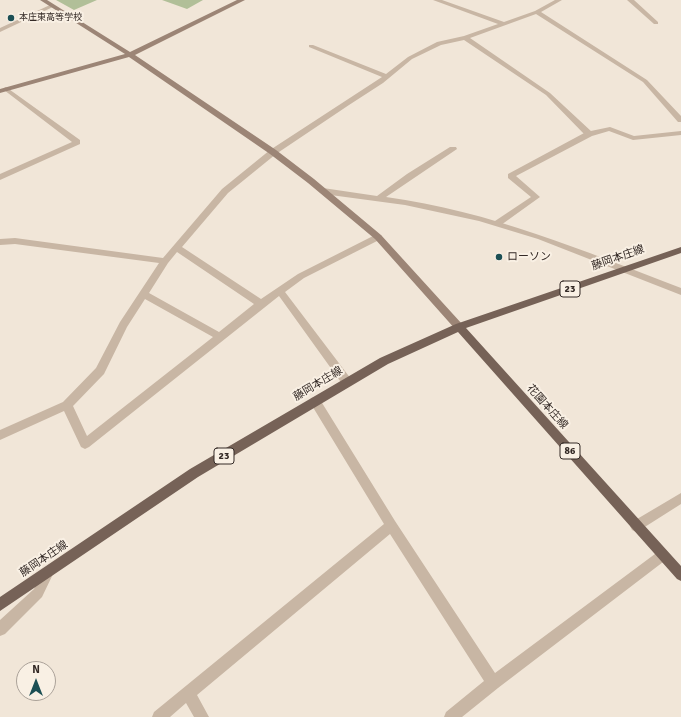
<!DOCTYPE html>
<html>
<head>
<meta charset="utf-8">
<style>
	body { margin:0 }
	#map { position:relative; width:681px; height:717px; overflow:hidden; background:#f1e6d8; font-family:Signika,sans-serif }
	canvas { display:block }
	.north { position:absolute; left:16px; top:661px; width:40px; height:40px; box-sizing:border-box; background:#f9f0e4; border:1px solid #aaa198; border-radius:50%; rotate:0deg; font-size:11px; font-weight:700; line-height:16px; text-align:center; color:#342a26 }
	.north::after { content:''; display:block; margin:auto; width:14px; height:18px; background:#1c4f54; clip-path:polygon(50% 0,100% 100%,50% 72%,0 100%) }
</style>
</head>
<body>
<div id="map">
<canvas width="681" height="717"></canvas>
<div class="north">N</div>
</div>
<script>
const context = document.querySelector('canvas').getContext('2d');
context.lineJoin = 'round';
function paint(path, color) { context.fillStyle = color; context.fill(path, 'evenodd'); }
function stroke(path, color, width, dash) { context.strokeStyle = color; context.lineWidth = width; context.lineCap = dash ? 'butt' : 'round'; context.setLineDash(dash || []); context.stroke(path); }
function drawText(font, color, halo, rows, align = 'center') {
  context.font = font + ' Signika,"Noto Sans JP",sans-serif'; context.lineWidth = 4; context.setLineDash([]); context.textBaseline = 'middle'; context.strokeStyle = halo; context.fillStyle = color; for (const [text, x, y, turn = 0] of rows) {
    context.save(); context.translate(x, y); context.rotate((+turn || 0) * Math.PI / 180); context.textAlign = isNaN(turn) ? turn : align; if (halo) context.strokeText(text, 0, 0); context.fillText(text, 0, 0); context.restore();
  }
}
const green = new Path2D(`
	M56,0H97L74,10Z
	M162,0H203L187,9Z`);
const lane = new Path2D(`
	M627,0H634L658,22V24H654Z
	M610,127L634,136L681,131V135L633,140L609,131L592,136L516,176L540,197L501,225H495L494,223L495,221L531,197L508,178V174L586,132Z`);
const street = new Path2D(`
	M433,0H442L504,22L535,11L555,0H562L541,12L647,80L681,116V122H678L643,82L536,14L470,38L550,93L592,132V136H586L546,95L464,40L441,45L412,59L383,83L349,105L276,154L228,193L182,247L261,299L298,274L375,235H381L382,237L381,239L304,278L285,292L351,379L352,382L351,385L347,386L343,385L279,296L89,447L85,449L81,447L64,411L0,440V430L63,402L96,368L120,322L159,263L15,244L0,245V239L15,238L163,258L222,189L270,150L382,77L309,47V45H313L386,74L408,57L437,42L464,36L498,24ZM177,252L254,304L219,332L149,293L168,263ZM145,299L213,337L87,436L73,406L104,374L127,327Z
	M50,5L55,6L0,32V28Z
	M6,87L80,140V144L0,180V174L72,142L4,90V88Z
	M450,147H456L457,149L386,197C490,211 584,251 681,288V295L538,239L479,221L405,205L323,194L319,191L323,188L377,196L407,174Z
	M315,397L319,398L395,521L495,673L659,551L663,549L667,551L669,555L667,559L498,688L462,717H444L446,712L484,681L390,534L197,695L209,717H194L186,703L170,717H152L154,712L384,524L311,404L310,401L311,398Z
	M681,493V504L640,530L636,532L632,530L630,526L632,522Z
	M48,566L52,568L54,572L42,597L5,634L0,636V620L34,589L44,568Z`);
const secondary = new Path2D(`
	M40,0H47L130,52L237,0H245L135,55L276,150L314,179L381,235L462,324L464,327L462,330H456L375,239L308,183L270,154L129,57L0,93V89L125,54Z`);
const primary = new Path2D(`
	M681,247V253L466,328L681,566V581L677,579L458,332L388,364L198,477L0,611V597L190,469L380,358L456,324Z`);
const markers = [
	[11,18,4,"#1c4f54"],
	[499,257,4,"#1c4f54"]
];
const farPoinames = [
	["本庄東高等学校",19,18]
];
const shields = [
	[570,289,20],
	[570,451,20],
	[224,456,20]
];
const shieldNames = [
	["23",570,289],
	["86",570,451],
	["23",224,456]
];
const poiNames = [
	["ローソン",507,257]
];
const streetNames = [
	["藤岡本庄線",618,258,-19],
	["藤岡本庄線",318,384,-31],
	["花園本庄線",547,407,48],
	["藤岡本庄線",44,559,-34]
];
paint(green, '#b1bf98');
paint(lane, '#c8b6a4');
paint(street, '#c8b6a4');
paint(secondary, '#9c8576');
paint(primary, '#766257');
for (const [x, y, r, color] of markers) { const dot = new Path2D(); dot.arc(x, y, r, 0, 2 * Math.PI); context.fillStyle = color; context.fill(dot); stroke(dot, '#f9f0e4', 1.5); }
drawText('9px', '#342a26', '#f9f0e4', farPoinames, 'left');
for (const [x, y, w] of shields) { const box = new Path2D(); box.roundRect(x - w / 2, y - 8, w, 16, 3); context.fillStyle = '#f9f0e4'; context.fill(box); stroke(box, '#342a26', 1); }
drawText('bold 10px', '#342a26', null, shieldNames);
drawText('11px', '#342a26', '#f9f0e4', poiNames, 'left');
drawText('11px', '#342a26', '#f9f0e4', streetNames);
</script>
</body>
</html>
